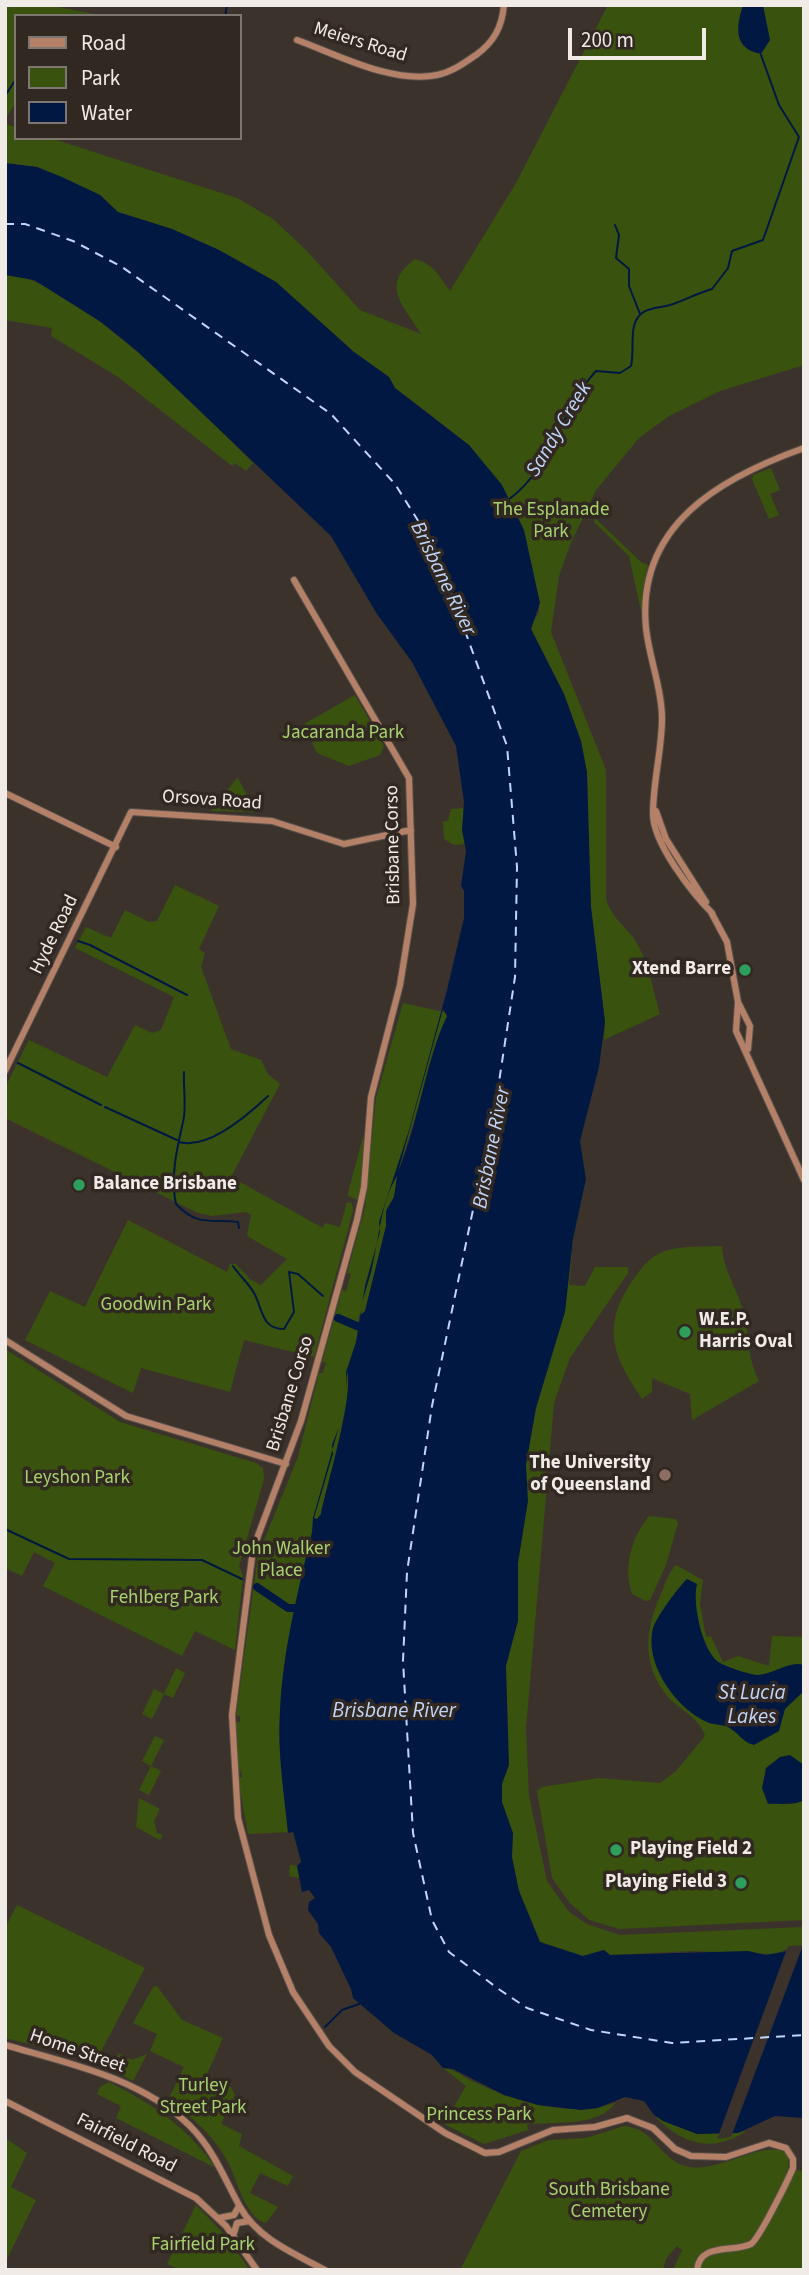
<!DOCTYPE html>
<html>
<head>
<meta charset="utf-8">
<style>
	body { margin:0 }
	#map { position:relative; width:809px; height:2275px; overflow:hidden; background:#3c322c; font-family:"Source Sans 3",sans-serif }
	canvas { display:block }
	.frame { position:absolute; inset:0; border:7px solid #f1ebe7; pointer-events:none }
	.legend { position:absolute; left:14px; top:14px; width:228px; height:126px; box-sizing:border-box; background:#322822; border:2px solid #7e7671; margin:0; padding:9px 12px; list-style:none; font-size:21px; color:#f1ebe7 }
	.legend li { display:flex; align-items:center; gap:14px; height:35px }
	.legend b { width:35px; border:2px solid #7e7671 }
	.scale { position:absolute; left:568px; top:28px; width:138px; height:32px; box-sizing:border-box; border:4px solid #f1ebe7; border-top:0; padding-left:9px; font-size:21px; line-height:24px; white-space:nowrap; color:#f1ebe7; -webkit-text-stroke:5px #322822; paint-order:stroke }
</style>
</head>
<body>
<div id="map">
<canvas width="809" height="2275"></canvas>
<div class="frame"></div>
<ul class="legend">
<li><b style="height:9px;background:#b48067"></b>Road</li>
<li><b style="height:19px;background:#39530e"></b>Park</li>
<li><b style="height:19px;background:#011842"></b>Water</li>
</ul>
<div class="scale">200 m</div>
</div>
<script>
const context = document.querySelector('canvas').getContext('2d');
context.lineJoin = 'round';
function paint(path, color) { context.fillStyle = color; context.fill(path, 'evenodd'); }
function stroke(path, color, width, dash) { context.strokeStyle = color; context.lineWidth = width; context.lineCap = dash ? 'butt' : 'round'; context.setLineDash(dash || []); context.stroke(path); }
function drawText(font, color, halo, rows, align = 'center') {
  context.font = font + ' "Source Sans 3",sans-serif'; context.lineWidth = 7; context.setLineDash([]); context.textBaseline = 'middle'; context.strokeStyle = halo; context.fillStyle = color; for (const [text, x, y, turn = 0] of rows) {
    context.save(); context.translate(x, y); context.rotate((+turn || 0) * Math.PI / 180); context.textAlign = isNaN(turn) ? turn : align; if (halo) context.strokeText(text, 0, 0); context.fillText(text, 0, 0); context.restore();
  }
}
const green = new Path2D(`
	M5,5H48L104,16H16V102L5,120Z
	M608,5H804V365L720,391L669,416L639,438L596,490L570,545L559,576L551,632L606,770V898C611,920 630,928 639,947C650,968 653,991 660,1014L604,1040L580,1141L586,1179L573,1239L569,1285L585,1286L595,1267H628V1273L570,1358L554,1403L526,1728L529,1796L547,1881L569,1912L587,1924L620,1935L804,1927V1948L784,1950L776,1954L692,1951L610,1955L604,1950L582,1956L540,1942L476,1786L573,1158L604,1039L605,1022L591,907L581,741L564,694L531,629C532,621 539,616 539,610C540,597 533,580 530,567C509,470 470,445 395,388L389,377L354,352L276,282L219,250L172,229L118,212L100,195L37,167L5,163V124L16,127V138H50L237,198L273,219L306,250L360,310L421,334C406,308 378,286 415,259C435,265 438,275 450,291L516,183Z
	M5,275C70,273 206,416 253,463L246,471L235,463L232,466L118,377L51,336L52,328L5,320Z
	M771,468L780,490L770,494L779,515L769,519L752,479L753,475Z
	M595,518L641,562L648,565L642,595V616L629,556L594,522Z
	M355,695L384,746L380,755L349,766L317,753L304,724Z
	M238,778L256,812L211,811L236,779Z
	M464,808L465,844L454,845L444,839L443,822L448,821L451,809Z
	M175,885L219,906L199,949L205,953L201,967L231,1049L261,1060L268,1074L280,1084L231,1177L323,1228L325,1223L340,1227L347,1202L352,1203L353,1211L314,1357L244,1340L230,1392L141,1368L133,1393L25,1340L50,1291L85,1307L128,1220L227,1272L230,1264H236L250,1279L261,1285L287,1259L247,1236L251,1215L246,1212L212,1216L198,1213L5,1118V1088L29,1040L107,1077L135,1025L152,1033L161,1030L174,997L75,948L86,927L111,938L125,910L149,922L157,921Z
	M403,1003L448,1013L400,1166L394,1197L387,1208L386,1226L365,1311L359,1315L357,1328L363,1331L350,1372L347,1370C355,1397 328,1482 321,1514L317,1519H313L309,1873L300,1878L289,1876L290,1865L297,1866L301,1863L293,1832L248,1834L238,1778L242,1777L241,1771H238L235,1722H240V1716H236L258,1555L298,1457L319,1373H323L326,1363L322,1362L342,1290L346,1291L351,1274L347,1273L365,1208L376,1098Z
	M364,1133L360,1193L357,1200L348,1196L349,1189Z
	M722,1246C723,1270 737,1288 743,1310C750,1336 746,1355 759,1381L692,1420L690,1394L652,1378V1392L642,1399C615,1359 601,1330 629,1286C637,1274 645,1261 658,1254C677,1245 702,1247 722,1246Z
	M5,1349L120,1422L256,1463L263,1468L264,1479L239,1566L243,1576L235,1650L195,1631L182,1656L43,1586L55,1563L34,1552L22,1576L5,1568Z
	M649,1516L676,1519L678,1523L666,1565L650,1600L646,1601L632,1594C623,1567 631,1539 649,1516Z
	M676,1565L703,1580L700,1604L706,1637L711,1636L723,1662L738,1656L769,1666L772,1636L804,1637V1920L619,1929L589,1920L570,1903L552,1878L537,1791L542,1787L599,1778L660,1783L676,1771L705,1736C700,1718 680,1710 668,1697C641,1665 645,1629 661,1594C665,1584 669,1572 676,1565Z
	M176,1668L185,1673L173,1698L164,1694L152,1719L142,1714L154,1689L164,1694Z
	M155,1736L164,1740L151,1766L161,1771L149,1795L139,1790L151,1766L142,1761Z
	M139,1798L160,1809L154,1821L157,1833L163,1835L160,1840L136,1827Z
	M17,1905L145,1968L96,2061L5,2038V1928Z
	M157,1986L182,2020L223,2038L207,2074L231,2087L235,2095L221,2124L242,2134L239,2146L293,2176L288,2186L260,2173L250,2193L278,2207L266,2223C246,2218 237,2181 229,2164C215,2137 193,2117 168,2100L184,2067L150,2051L157,2034L133,2023L153,1987Z
	M118,2053L132,2060L147,2054L133,2081L112,2070Z
	M443,2068C456,2069 461,2076 472,2081C516,2102 567,2118 615,2103C599,2127 553,2122 527,2124L528,2130L484,2144L444,2124L466,2086Z
	M109,2082C154,2105 187,2127 216,2168L116,2118L121,2106L97,2094L100,2087Z
	M654,2115L697,2134L746,2131C713,2154 680,2144 654,2115Z
	M624,2126C656,2128 659,2162 690,2167C721,2172 762,2141 784,2152L789,2158L788,2167L804,2172V2270H673L682,2250L677,2246L666,2259L663,2270H460L521,2151L549,2140L586,2138Z
	M5,2138L27,2153L11,2187L36,2200L6,2261Z
	M196,2205L223,2233L250,2270H180L167,2264Z`);
const water = new Path2D(`
	M743,5H763L770,40L761,54C733,49 736,27 743,5Z
	M5,163L37,167L62,177L100,195L118,212L172,229L219,250L276,282L354,352L389,377L395,388L469,445L502,485L524,530L540,603L531,629L564,694L581,741L587,772L591,907L605,1022L599,1067L580,1141L586,1179L573,1239L565,1312L536,1408L526,1465L528,1501L518,1563V1621L506,1666L509,1765L502,1784V1802L513,1833L512,1857L519,1891L540,1942L583,1956L604,1950L610,1955L748,1951L766,1955L804,1948V2118L775,2116L738,2133L697,2134L663,2121L654,2115L644,2101L625,2097L598,2108L581,2110L538,2105L504,2095L453,2069L443,2068L432,2055L394,2033L353,1998L351,1989L331,1947L319,1933L318,1924L308,1910L309,1902L315,1898L309,1890L302,1892L297,1866L301,1862L293,1832L288,1833C284,1793 277,1751 280,1710C283,1649 298,1591 312,1532L313,1518L339,1427L338,1416L346,1390V1372L356,1342L365,1286L380,1232L379,1222L409,1130L447,990L464,918V891L461,886L466,851L462,830L464,802L456,746L412,662L377,614L331,536L137,351L101,322L34,280L5,275ZM443,1009L447,1016C425,1062 419,1122 398,1172ZM397,1176L394,1197L386,1211V1226L365,1311L361,1315C361,1299 369,1283 372,1268C379,1238 381,1202 397,1176ZM347,1371C354,1396 327,1484 321,1514L317,1519L314,1518L333,1454L332,1445L339,1427L338,1416L346,1390Z
	M687,1579L697,1584C692,1603 702,1648 717,1661C723,1666 751,1675 758,1675C773,1674 791,1660 804,1665V1691L785,1709L779,1731L754,1745C743,1743 738,1732 728,1727C721,1724 713,1725 707,1722C676,1708 644,1664 653,1628C656,1618 678,1587 687,1579Z
	M790,1755L804,1765V1800C794,1806 779,1803 768,1804L762,1788L766,1768L780,1757Z`);
const pier = new Path2D(`
	M803,1945L731,2137L717,2139L788,1946Z`);
const stream = new Path2D(`
	M225,16L227,5
	M5,96L16,79
	M615,225L619,235L616,258L629,269V286L640,314
	M508,500C551,469 558,418 590,378L596,371L620,373L631,366C634,353 631,339 634,326C639,307 654,309 670,305C684,301 697,293 712,289L728,268L732,251L763,240L799,137L779,105L761,55
	M78,941L90,945L187,995
	M18,1063L101,1105
	M184,1072C183,1087 187,1108 183,1122C177,1148 170,1178 176,1204C198,1228 214,1218 238,1222L239,1228
	M105,1107L177,1140
	M179,1142C208,1150 248,1115 268,1096
	M233,1266C239,1275 249,1284 254,1293C263,1309 261,1329 284,1329L294,1312L289,1272L298,1274L323,1296
	M5,1529L69,1559L202,1560L242,1579
	M325,2027L342,2010L359,2004`);
const river = new Path2D(`
	M338,1318L364,1329
	M257,1587L288,1608H297`);
const ferry = new Path2D(`
	M5,224H25L73,241L122,267L331,414L395,484L434,546L507,746L517,867L515,977L497,1095L432,1406L407,1572L403,1661L413,1833L432,1920L449,1952L500,1990L527,2008L591,2030L672,2043L804,2035`);
const secondary = new Path2D(`
	M297,40C338,55 392,84 437,75C452,72 464,63 476,55C494,42 502,27 504,5
	M294,580L409,778L413,904L400,985L371,1097L364,1187L357,1220L301,1421L253,1549L232,1715L238,1818L269,1935L293,1992L329,2046L355,2072L445,2133L485,2153L499,2152L553,2130L595,2127L627,2118L653,2128L675,2149L691,2156L726,2157L769,2143L786,2148L793,2159V2168C788,2180 759,2239 751,2244C733,2253 700,2242 697,2270
	M5,793L116,847
	M656,811L666,839L706,902
	M711,912L727,942L738,1002L736,1031L804,1180
	M712,913C692,893 653,843 653,814C653,781 662,750 662,718C662,688 649,658 646,628C636,525 720,478 804,448
	M739,1004L750,1026L748,1049
	M5,1071L131,812L272,821L344,844L411,830
	M5,1340L126,1416L286,1464
	M5,2045C68,2063 141,2078 190,2126C214,2150 224,2178 240,2207C258,2239 293,2253 325,2270
	M5,2101L196,2198L226,2226L257,2270
	M219,2218L234,2215L239,2206
	M233,2236L237,2223L250,2221`);
const markers = [
	[745,970,7,"#2e9e5b"],
	[79,1185,7,"#2e9e5b"],
	[685,1332,7,"#2e9e5b"],
	[665,1475,7,"#8d6e63"],
	[616,1850,7,"#2e9e5b"],
	[741,1883,7,"#2e9e5b"]
];
const streetNames = [
	["Meiers Road",360,43,17],
	["Orsova Road",212,801,4],
	["Brisbane Corso",394,845,-91],
	["Hyde Road",55,935,-64],
	["Brisbane Corso",291,1394,-73],
	["Home Street",77,2052,19],
	["Fairfield Road",126,2144,27]
];
const parkNames = [
	["The Esplanade",551,511],
	["Park",551,533],
	["Jacaranda Park",343,734],
	["Goodwin Park",156,1306],
	["Leyshon Park",77,1479],
	["John Walker",281,1550],
	["Place",281,1572],
	["Fehlberg Park",164,1599],
	["Turley",203,2087],
	["Street Park",203,2109],
	["Princess Park",479,2116],
	["South Brisbane",609,2191],
	["Cemetery",609,2213],
	["Fairfield Park",203,2246]
];
const poiNames = [
	["Xtend Barre",731,970],
	["Balance Brisbane",93,1185,"left"],
	["W.E.P.",699,1321,"left"],
	["Harris Oval",699,1343,"left"],
	["The University",651,1464],
	["of Queensland",651,1486],
	["Playing Field 2",630,1850,"left"],
	["Playing Field 3",727,1883]
];
const waterNames = [
	["Sandy Creek",560,430,-59],
	["Brisbane River",442,579,64],
	["Brisbane River",493,1148,-79],
	["St Lucia",752,1694],
	["Lakes",752,1718],
	["Brisbane River",394,1712]
];
paint(green, '#39530e');
paint(water, '#011842');
paint(pier, '#3c322c');
stroke(stream, '#011842', 2);
stroke(river, '#011842', 8);
stroke(ferry, '#c0d6fa', 2, [9, 7]);
stroke(secondary, '#59504a', 8);
stroke(secondary, '#b48067', 6);
for (const [x, y, r, color] of markers) { const dot = new Path2D(); dot.arc(x, y, r, 0, 2 * Math.PI); context.fillStyle = color; context.fill(dot); stroke(dot, '#322822', 2.5); }
drawText('19px', '#f1ebe7', '#322822', streetNames);
drawText('19px', '#a7d36f', '#322822', parkNames);
drawText('bold 19px', '#f1ebe7', '#322822', poiNames, 'right');
drawText('italic 21px', '#c0d6fa', '#322822', waterNames);
</script>
</body>
</html>
